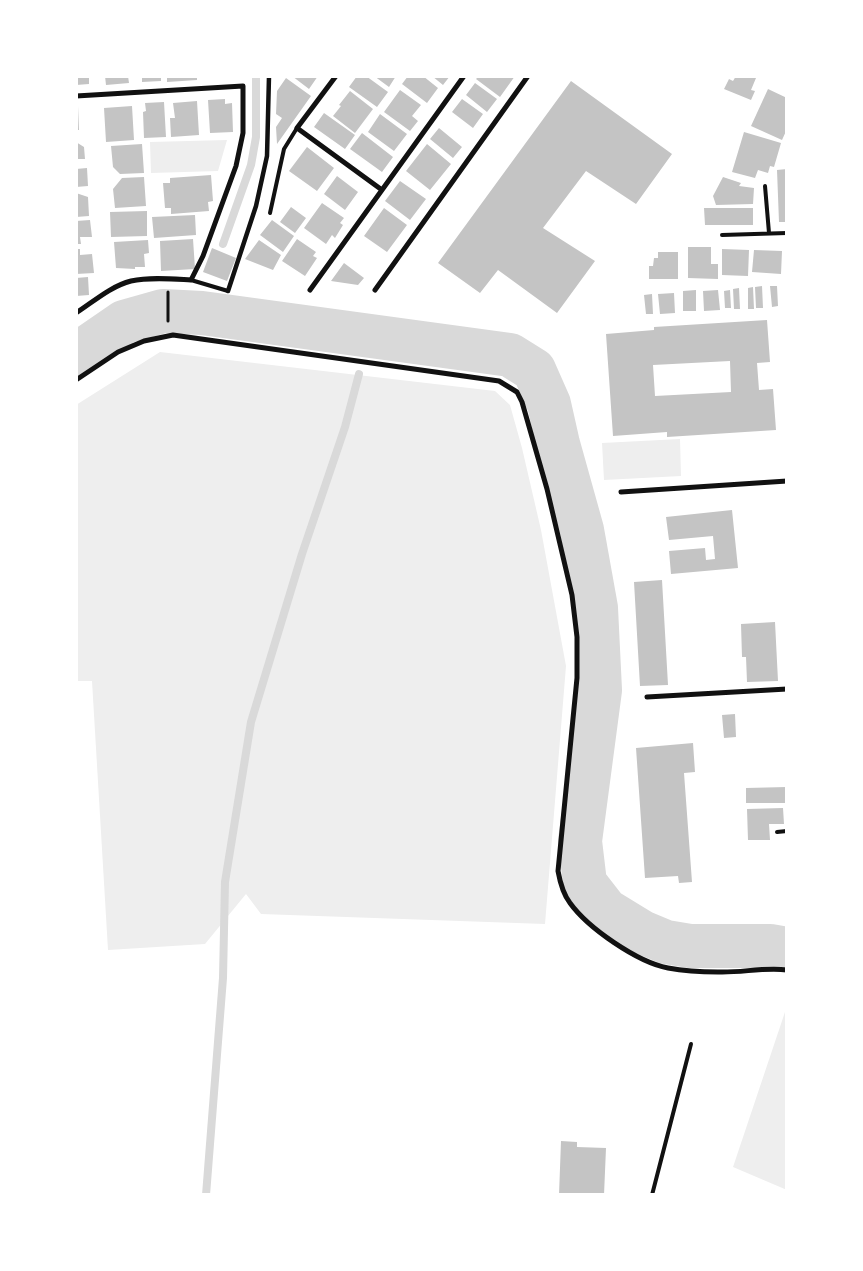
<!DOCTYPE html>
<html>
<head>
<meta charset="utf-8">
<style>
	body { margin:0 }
	#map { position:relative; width:863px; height:1271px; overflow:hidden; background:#fff; font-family:"IBM Plex Serif",serif }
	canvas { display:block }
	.frame { position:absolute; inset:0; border:78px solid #fff; pointer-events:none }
</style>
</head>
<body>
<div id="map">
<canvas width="863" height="1271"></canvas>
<div class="frame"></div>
</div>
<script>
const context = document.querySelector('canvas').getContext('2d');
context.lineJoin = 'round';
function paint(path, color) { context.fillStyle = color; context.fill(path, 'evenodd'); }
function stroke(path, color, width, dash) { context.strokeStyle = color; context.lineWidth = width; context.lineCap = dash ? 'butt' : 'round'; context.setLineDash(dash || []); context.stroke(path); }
const green = new Path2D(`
	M227,140L218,171L151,173L150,142Z
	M160,352L495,391L510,405L522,448L541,530L566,666L545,924L261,914L246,894L205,944L108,950L92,681H76V405Z
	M680,439L681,476L604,480L602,443Z
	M787,1006V1190L733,1167Z`);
const stream = new Path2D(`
	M223,244L251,165L256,137V76
	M202,313L206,296
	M206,1195L223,978L225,882L251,722L302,554L345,427L359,374`);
const river = new Path2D(`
	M76,355L124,322L163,311L202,313L510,355L534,370L549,404L558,444L582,530L596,608L600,690L580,841L585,883L606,910L642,932L666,942L690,946H770L787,949`);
const building = new Path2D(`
	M76,76H89V84L76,85Z
	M105,76H128L129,83L106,85Z
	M142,76H161V81L142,82Z
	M167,76H197V80L167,82Z
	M292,76H318L309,89Z
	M357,76H366L388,92L377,107L349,87Z
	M374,76H396L389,87Z
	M408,76H423L438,88L427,103L402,84Z
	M432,76H450L443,85Z
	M479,76H515L500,97L476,79Z
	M736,76H752L756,78L751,90L755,91L751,100L724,89L729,79L733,81Z
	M286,78L311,96L277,144L276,127L282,118L276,114L277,91Z
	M571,81L672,154L636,204L586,171L543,228L595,261L557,313L498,270L480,293L438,263Z
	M475,83L497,99L487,112L466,95Z
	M768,89L787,98V129L782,140L751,126Z
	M400,90L421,105L412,116L418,121L410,131L384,112Z
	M350,91L373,109L355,133L333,116L341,106L339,105Z
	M225,99V104L232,103L233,132L210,133L208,100Z
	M462,99L483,114L473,128L452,112Z
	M197,101L199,135L171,137L170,118H175L173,103Z
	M164,102L166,137L144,138L143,112L146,111L145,103Z
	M78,106L79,130H76V107Z
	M132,106L134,140L106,142L104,108Z
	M324,113L355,135L345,149L314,127Z
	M380,114L407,134L394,151L368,132Z
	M439,128L462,147L453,158L430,139Z
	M744,132L781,143L774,167L770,166L768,173L758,170L755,178L732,172Z
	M362,133L393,157L382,172L350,149Z
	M76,142L84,147L85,159H76Z
	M142,144L144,173L120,174L113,167L111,146Z
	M427,144L451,164L430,190L406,171Z
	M307,147L334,168L317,191L289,171Z
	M87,168L88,186L76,187V169Z
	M787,169V222H779L777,170Z
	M211,175L213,201L208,202L209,211L171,214V208H165L163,183H170V178Z
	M337,176L358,192L345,210L324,194Z
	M144,177L146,206L115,208L113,189L122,178Z
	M723,177L741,183L739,186L754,188L753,204L716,205L713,196Z
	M400,181L426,199L410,220L385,201Z
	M76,193L88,197L89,216L76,217Z
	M322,203L344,218L340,223L343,225L335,238L332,235L326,244L304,228Z
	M291,207L306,218L295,233L280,222Z
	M384,208L407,225L387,252L364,236Z
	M704,208H753V225H705Z
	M147,211V236L111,237L110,212Z
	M195,215L196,235L154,238L152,217Z
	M90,220L92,237H80L81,244H76V221Z
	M272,220L294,236L283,252L260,235Z
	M193,239L195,269L161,271L160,241Z
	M297,239L316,252L313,256L317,258L305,276L282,261Z
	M148,240L149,253L144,254L145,267H135V269L116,268L114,242Z
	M259,240L281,255L273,270L245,259Z
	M688,247H711V264H718V279L688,278Z
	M212,248L236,258L227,281L203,272Z
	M76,249H80V255L92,254L94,273L76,274Z
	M722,249L749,250L748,276L722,275Z
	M754,250L782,251L781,274L752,272Z
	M658,252H678V279H649V266H653L654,258H658Z
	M344,263L364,278L358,285L331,281Z
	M88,277L89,295L76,296V278Z
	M762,286L763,308H756L755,287Z
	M770,286H777L778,306L772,307Z
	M753,287L754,309H748V288Z
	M739,288L740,309H734L733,289Z
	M696,290V311H683V291Z
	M718,290L720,310L704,311L703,291Z
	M730,290L731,308H725L724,291Z
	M674,293L675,313L660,314L658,294Z
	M652,294L653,314H646L644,295Z
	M767,320L770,362L757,363L759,390L773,389L776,430L667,437V432L613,436L606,334L654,330V327ZM730,361L731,392L655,396L653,365Z
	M732,510L738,568L671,574L669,551L705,548L706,560L715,559L713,536L669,540L666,517Z
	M662,580L668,685L640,686L634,582Z
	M775,622L778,681L747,682L746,657H742L741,624Z
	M735,714L736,737L724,738L722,715Z
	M693,743L695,772L684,773L692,882L679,883L678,876L645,878L636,748Z
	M787,787V803H746V788Z
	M783,808L784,824H769L770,840H748L747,809Z
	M561,1141L577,1142V1147L606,1148L604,1195H559Z`);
const path = new Path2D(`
	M168,321V292`);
const service = new Path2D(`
	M765,186L769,233
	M270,213L284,149L297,128
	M722,235L787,233
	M191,280L228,291
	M777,832L787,831
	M652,1195L691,1044`);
const pedestrian = new Path2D(`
	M228,291L256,206L267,156L269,76`);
const minor = new Path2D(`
	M336,76L297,128L382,190
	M76,96L243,86V133L236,166L203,256L191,280C172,279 150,277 131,281C111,286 93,302 76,313
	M310,290L464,76
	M375,290L528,76
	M76,380L118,352L144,341L173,335L499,381L517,392L522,402L547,489L572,595L577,637V678L558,871C560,882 563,894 570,903C588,928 637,962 668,968C684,971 702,972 718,972C741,973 764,967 787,970
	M621,492L787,481
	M647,697L787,689`);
paint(green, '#eee');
stroke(stream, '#d9d9d9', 8);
stroke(river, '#d9d9d9', 44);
paint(building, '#c4c4c4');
stroke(path, '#111', 3);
stroke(service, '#111', 4);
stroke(pedestrian, '#111', 4.5);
stroke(minor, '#111', 5);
</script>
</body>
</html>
